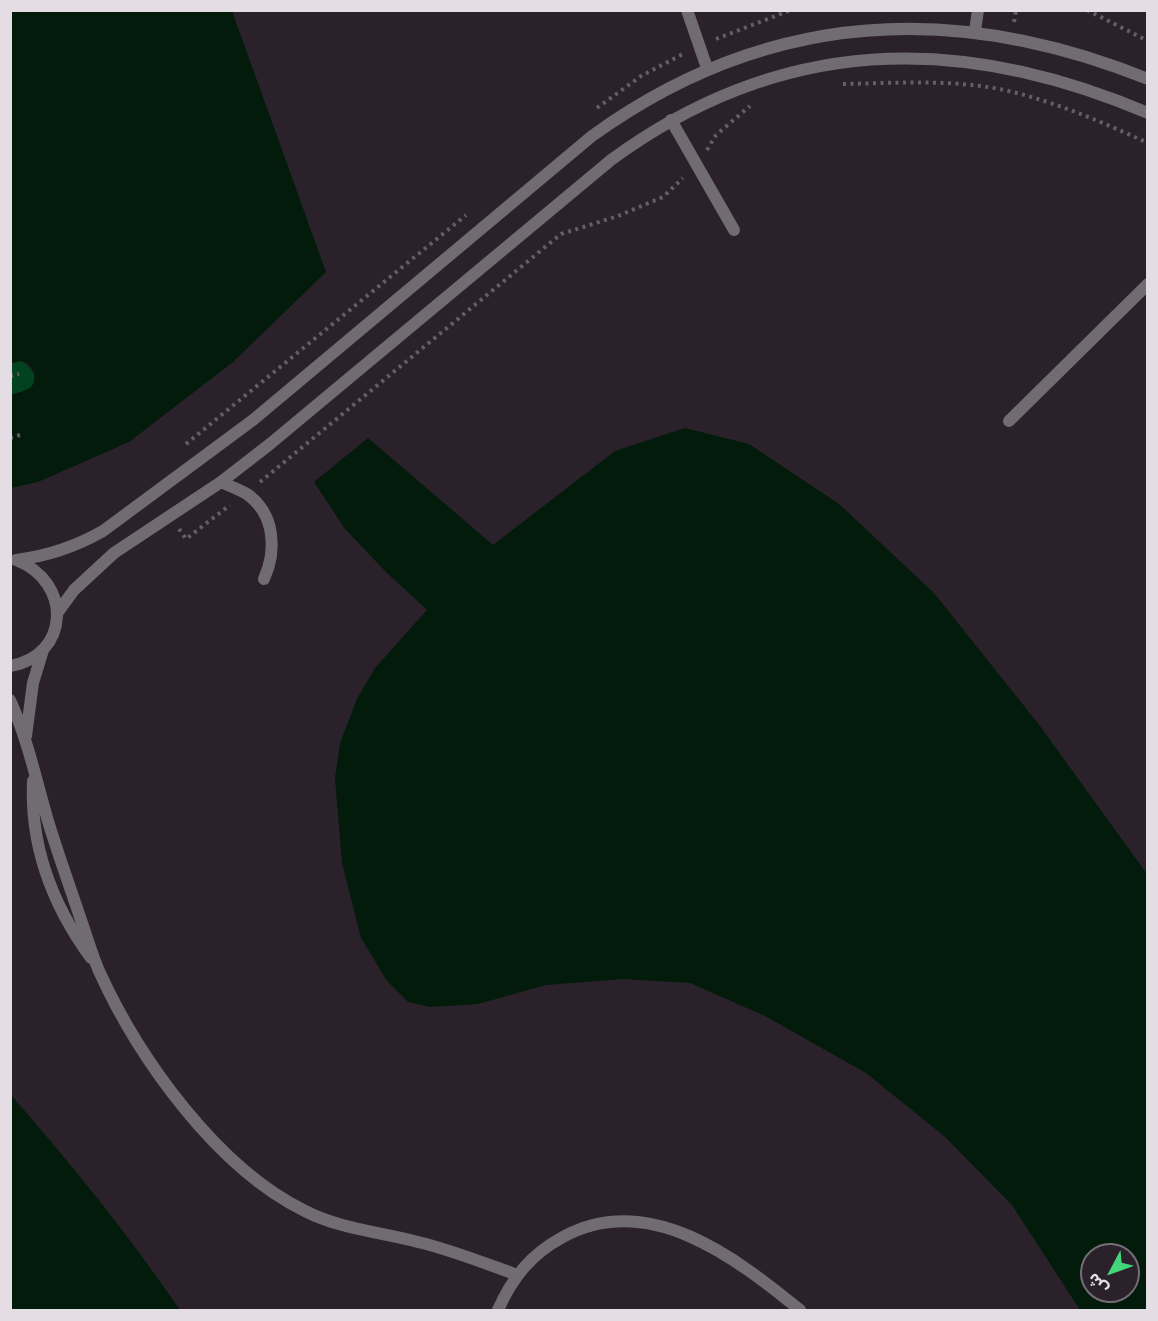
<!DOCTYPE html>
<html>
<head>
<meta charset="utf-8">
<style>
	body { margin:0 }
	#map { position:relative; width:1158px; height:1321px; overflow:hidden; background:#2b212b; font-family:Karla,"Noto Sans Arabic",sans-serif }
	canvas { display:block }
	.frame { position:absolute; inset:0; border:12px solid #e4dee4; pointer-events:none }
	.north { position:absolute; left:1080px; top:1243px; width:60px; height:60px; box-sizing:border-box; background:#2b212b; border:2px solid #756d75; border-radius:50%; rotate:229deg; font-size:16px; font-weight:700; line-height:24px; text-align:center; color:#e4dee4 }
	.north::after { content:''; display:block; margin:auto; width:21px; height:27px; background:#42d77b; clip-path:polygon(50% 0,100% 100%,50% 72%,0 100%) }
</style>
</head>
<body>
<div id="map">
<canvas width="1158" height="1321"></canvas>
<div class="frame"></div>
<div class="north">ش</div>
</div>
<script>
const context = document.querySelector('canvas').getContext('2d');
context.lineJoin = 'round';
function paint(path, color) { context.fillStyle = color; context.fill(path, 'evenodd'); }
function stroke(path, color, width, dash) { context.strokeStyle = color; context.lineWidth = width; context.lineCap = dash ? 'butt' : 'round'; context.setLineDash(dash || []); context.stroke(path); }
const green = new Path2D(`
	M20,361C29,365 42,378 30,388C25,391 16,393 11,395V364Z`);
const water = new Path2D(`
	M11,10L232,11L326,272L233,362L129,442L38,482L11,488V395C16,393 25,391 30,388C40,380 32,362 20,361C19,361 11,363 11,364Z
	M685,428L749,444L839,504L934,593L1040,726L1147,874V1310H1080L1012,1205L944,1136L866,1073L765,1016L690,983L623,979L546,985L478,1004L431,1007L408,1002L387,981L361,938L342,863L335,778L340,743L357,699L375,668L427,610L387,573L345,529L314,482L368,438L493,545L615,451ZM1092,1255H1128V1291H1092Z
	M10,1094C71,1163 128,1234 180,1310H11Z`);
const path = new Path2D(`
	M1087,10L1148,41
	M1014,22L1016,10
	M716,39L791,10
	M843,84C897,83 952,79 1004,90C1054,101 1102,122 1148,143
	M597,108L641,76L685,53
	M707,150L716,135L750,106
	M10,376L19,374
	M10,438L20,435
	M186,444L466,215
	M260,482L561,234L618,216L663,197L683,178
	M179,529L186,539L230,505`);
const service = new Path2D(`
	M221,482C229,486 239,489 247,494C275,514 277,550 264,579`);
const pedestrian = new Path2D(`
	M671,120L734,230`);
const minor = new Path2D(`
	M687,10L707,68
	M975,31L978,10
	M1009,421L1148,284
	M10,700C28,740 36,780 48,821C58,854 70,887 81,920C87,937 92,955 99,971C139,1059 217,1168 305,1211C340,1229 380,1232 418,1242C452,1250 484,1263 517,1275
	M26,736L33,683L43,650
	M33,781C30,846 53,906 91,958
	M498,1310C512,1278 531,1254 563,1237C649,1190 736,1258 800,1310`);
const tertiary = new Path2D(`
	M16,560C48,556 75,547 103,531L253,420L592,136C765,11 952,0 1148,79
	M58,612L74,590L114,553L221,482L270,444L611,160C780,36 958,32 1148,113
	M10,666C70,656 73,582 16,560`);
paint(green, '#00431e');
paint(water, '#031b0b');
stroke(path, '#665d66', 4, [3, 4.5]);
stroke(service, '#716c71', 12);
stroke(pedestrian, '#716c71', 12);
stroke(minor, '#716c71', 12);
stroke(tertiary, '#716c71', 12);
</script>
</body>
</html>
